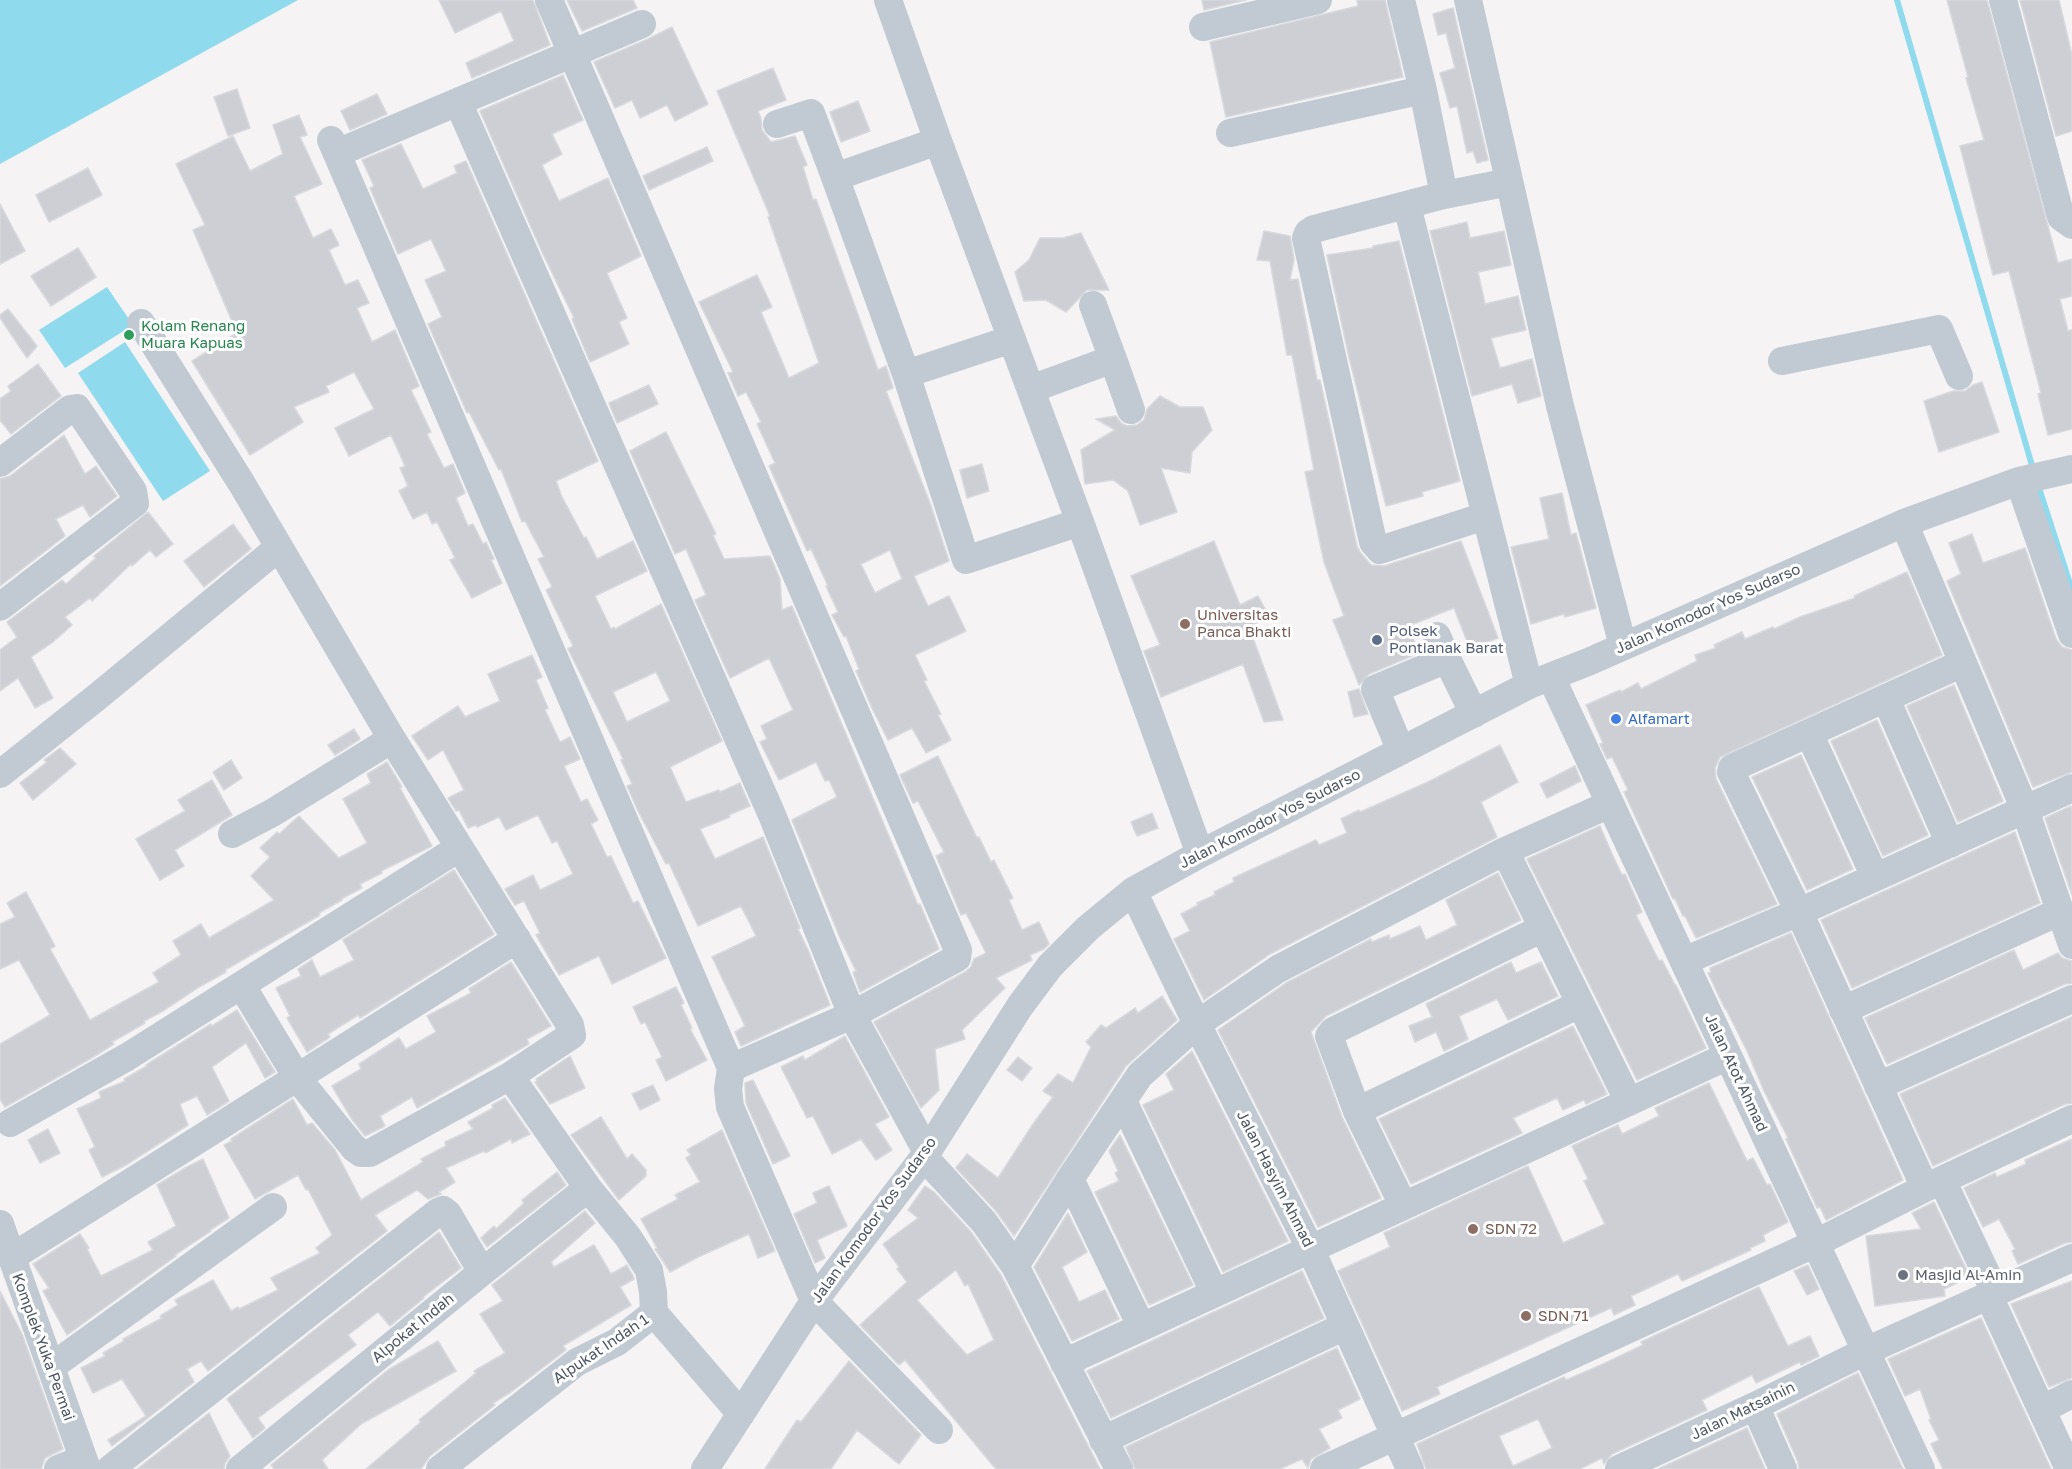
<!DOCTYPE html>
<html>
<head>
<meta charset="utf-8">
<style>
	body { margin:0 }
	canvas { display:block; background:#f5f3f3 }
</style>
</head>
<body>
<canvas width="2072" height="1469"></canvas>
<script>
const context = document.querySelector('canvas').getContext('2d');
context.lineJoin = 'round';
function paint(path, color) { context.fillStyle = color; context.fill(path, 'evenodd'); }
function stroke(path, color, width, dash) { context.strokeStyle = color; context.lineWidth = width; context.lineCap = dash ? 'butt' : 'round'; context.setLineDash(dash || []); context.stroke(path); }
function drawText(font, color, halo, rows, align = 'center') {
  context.font = font + ' "Golos Text",sans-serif'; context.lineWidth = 6; context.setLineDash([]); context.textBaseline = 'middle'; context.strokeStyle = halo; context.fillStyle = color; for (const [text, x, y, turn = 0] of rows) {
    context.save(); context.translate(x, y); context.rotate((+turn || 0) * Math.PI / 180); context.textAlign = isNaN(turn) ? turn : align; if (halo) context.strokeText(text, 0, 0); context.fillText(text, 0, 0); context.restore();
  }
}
const water = new Path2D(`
	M0,0H298L0,164Z
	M107,287L133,325L65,368L39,330Z
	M125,342L210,471L163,501L78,373Z`);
const stream = new Path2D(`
	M1897,0L2033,469
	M2038,485L2072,590`);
const building = new Path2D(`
	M439,0H533L550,45L472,78L466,63L514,41L501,11L455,33Z
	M567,0H633L637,8L582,31Z
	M1202,0H1246L1204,10Z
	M1357,0H1385L1403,77L1226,117L1210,42L1358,6Z
	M1947,0H1987L2058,263L2072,259V296L2060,299L2068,331L2072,330V429L2048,435L2038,394L2041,393L2009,271L1993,275L1960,146L1984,140L1966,78L1968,77Z
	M2020,0H2059L2072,55V131L2056,136Z
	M1453,8L1488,160L1477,163L1473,151L1467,153L1457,106L1450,108L1440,73L1455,68L1446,33L1438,35L1433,14Z
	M672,27L708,104L675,121L667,105L640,118L632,100L615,108L594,62L648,39Z
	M773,68L786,100L758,111L761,119L762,130L771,142L795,136L807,165L803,167L813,200L816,199L878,370L886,366L893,388L886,391L930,503L949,561L914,576L928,606L949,596L966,631L915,655L927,680L924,681L941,714L938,715L951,740L926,753L912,728L888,740L872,708L856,671L859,669L846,636L844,637L832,615L838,612L826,586H828L811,549L807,551L769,466L775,463L757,424L761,422L746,392L738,396L728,373L733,372L699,302L757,275L772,307L761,312L789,378L819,363L768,217L770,216L717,91ZM890,550L902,579L875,593L861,564Z
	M563,75L583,120L552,134L562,154L542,165L559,201L608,178L641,256L607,273L627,318L619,322L629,344L590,362L572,319L574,318L542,252L480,111Z
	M237,89L250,128L228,136L214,97Z
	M377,94L387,114L350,130L341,111Z
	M858,101L870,131L841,142L830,112Z
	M299,115L307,135L300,137L322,184L294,196L313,238L331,229L339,245L329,250L345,285L358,280L369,303L357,308L372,342L395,330L419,386L411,390L431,432L427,434L444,468L453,464L465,493L456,498L468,526L473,524L483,544L486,542L494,559L491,560L502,583L472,598L450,560L455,558L437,522L432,524L427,512L413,519L399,491L408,486L400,468L405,466L391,435L349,456L335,428L374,409L354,372L326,386L329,392L294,407L303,422L250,455L192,361L237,333L193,230L205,225L176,164L233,136L250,171L283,154L273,125Z
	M401,144L423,189L457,173L454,166L466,161L598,461L556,481L562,497L584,538L586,537L597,559L633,541L647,571L595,596L611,629L614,627L615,629L661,604L722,741L670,767L686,802L719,790L720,792L740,783L750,806L729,815L730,817L700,829L715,859L763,837L800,928L798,929L808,950L830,1005L741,1046L735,1032L745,1026L712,957L756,936L741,906L698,926L669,863L666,864L638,811L627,786L632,784L621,760L623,759L568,649L573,646L546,590L552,587L538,559L544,557L525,521L522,522L501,469L499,470L469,412L467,413L428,324L442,317L425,280L446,271L431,239L398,254L370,188L374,186L362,160ZM656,672L670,701L627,722L613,692Z
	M707,147L713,161L649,190L643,176Z
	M88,168L102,195L49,222L36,195Z
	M0,204L25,251L0,264Z
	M1467,222L1470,238L1504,231L1511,265L1478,272L1485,304L1518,296L1526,330L1491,338L1500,368L1532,359L1541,396L1518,403L1512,384L1472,396L1430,231Z
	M1264,231L1290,236L1294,259L1290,280L1298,279L1317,380H1320L1357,546L1360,552L1371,565L1384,566L1461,541L1498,638L1470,649L1454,608L1408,626L1419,653L1369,674L1359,685L1333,620L1344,616L1324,562L1305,472L1314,470L1292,355H1287L1270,261L1257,260Z
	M1081,233L1109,290H1087L1066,312L1046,300L1024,301L1015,272L1029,260L1040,238H1063Z
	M1399,241L1460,481L1422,492L1423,496L1386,506L1348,353L1327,255L1373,248V246Z
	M78,248L96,277L51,306L31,276Z
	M8,309L37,346L27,358L0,318V315Z
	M38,364L61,396L11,434L0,420V399L11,391L8,386Z
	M1982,382L1999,432L1939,452L1924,401L1953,391H1965L1973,385Z
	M649,385L658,404L617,423L609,403Z
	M1160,396L1180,407H1203L1212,430L1192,452L1190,473L1161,468L1177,512L1140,525L1128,491L1113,480L1085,484L1081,450L1115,430L1096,419L1116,416L1121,423L1127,426L1137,425L1144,420L1147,409Z
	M666,432L716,534L713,535L724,559L770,556L780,579L782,610L792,606L918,905L920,904L939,949L860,992L853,972L856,971L840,938L792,820L837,797L829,780L825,781L816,762L779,780L760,742L767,739L761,726L793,710L769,658L730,678L695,600L706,595L686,549L675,554L630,451Z
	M64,435L85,474L96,466L117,496L90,517L83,505L56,519L65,536L0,586V479L10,476Z
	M982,464L989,491L967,498L960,470Z
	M1562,493L1571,535L1576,533L1596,608L1565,617L1564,614L1531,624L1511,547L1549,539L1540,498Z
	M148,512L173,544L156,557L150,550L132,566L131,564L92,601L90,598L65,617L72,625L53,642L31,657L53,698L35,708L18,678L0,691V650L17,637L7,622L62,580L66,584L96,558L94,556Z
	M233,524L251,549L204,587L184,561Z
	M1972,534L1983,563L2025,548L2056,639L2062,647L2072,650V772L2033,787L1947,581L1961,574L1949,543Z
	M1214,541L1240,605L1258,596L1269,616L1249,627L1283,720L1264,722L1243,664L1161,697L1144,651L1160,645L1131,576Z
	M1907,572L1942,655L1720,757L1715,768L1716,779L1777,904L1696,938L1685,916H1683L1675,899H1673L1624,792L1628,790L1612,757L1607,759L1600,744L1603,743L1586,705L1620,690L1621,692L1638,683L1641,689L1697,661L1695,655L1716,648L1714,645L1742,632L1745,639L1773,627L1774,629L1800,617L1855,598L1854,596Z
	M532,655L542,677L536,680L548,708L545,710L560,742L570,737L580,759L564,766L581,802L587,799L598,820L591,824L607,857L611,856L633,903L638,901L666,958L612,984L599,956L559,975L536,935L540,933L524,901L515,905L505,889L533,875L540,890L573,874L557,841L552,843L538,815L506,830L499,817L477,827L476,825L468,828L459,810L456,811L448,798L464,790L443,750L428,760L412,736L458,706L465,717L500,701L488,674Z
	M1954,685L2003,801L1958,822L1907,706Z
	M1359,689L1368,714L1354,717L1348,692Z
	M1877,720L1928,835L1883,856L1831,741Z
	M354,729L360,739L335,755L328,745Z
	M1500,745L1518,782L1481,802L1497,837L1270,954L1204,1000L1174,939L1190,931L1181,914L1198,905L1197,903L1215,895L1214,892L1234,882L1233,878L1316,840L1319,845L1347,833L1341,819L1359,810L1360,812L1428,782Z
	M60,748L76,764L33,800L20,783L47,762L44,760Z
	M1801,755L1853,869L1807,890L1752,777Z
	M938,756L977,838L979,837L991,862L994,860L1013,898L1009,900L1022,930L1039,922L1049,944L1044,949L1030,955L1032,960L996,978L1005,988L962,1030L965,1039L935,1049L939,1090L921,1108L874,1022L965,972L971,967L974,959L986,953L966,913L961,915L936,856L944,852L918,801L913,803L900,775Z
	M231,760L242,778L224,790L213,772Z
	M387,762L402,787L400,788L432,846L381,871L382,873L360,884L362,888L341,899L342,900L319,913L320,915L225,970L226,972L199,987L163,1011L144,1021L145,1023L112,1042L114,1044L95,1056L5,1107L0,1099V1044L50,1015L19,960L0,969V924L15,917L7,903L26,892L55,946L50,949L90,1020L159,982L153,973L181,955L173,941L201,924L209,938L274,900L251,876L270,857L260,848L277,832L279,834L299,816L339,858L367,843L343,799L371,783L367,774Z
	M1575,766L1581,781L1547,798L1540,784Z
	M212,780L232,815L175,850L184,866L160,880L136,839L185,811L178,800Z
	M2071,806L2072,809V895L2045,818Z
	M1152,813L1158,828L1137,836L1131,822Z
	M1600,826L1612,854L1622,875L1625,874L1642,912L1636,915L1659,961L1662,960L1675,985H1676L1706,1048L1637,1080L1527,859Z
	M2015,832L2040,903L1852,988L1821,920Z
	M454,870L494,934L360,1018L358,1015L328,1034L330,1037L307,1052L287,1018L290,1016L276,988L301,976L298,969L312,960L320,977L354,960L343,940Z
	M1498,873L1521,920L1326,1016L1311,1032L1342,1117L1381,1198L1318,1227L1218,1030L1286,983L1371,939L1372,942L1389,935L1390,939L1420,926L1426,940L1457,925L1446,900Z
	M1791,933L1903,1180L1826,1220L1820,1207L1817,1208L1786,1139L1788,1138L1764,1091L1747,1051L1726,1009H1725L1708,973L1711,972L1710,968Z
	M2014,950L2023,970L2058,953L2062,958L2072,961V983L2065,984L1887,1064L1865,1018Z
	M511,962L551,1026L527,1039L529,1044L417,1108L412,1097L380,1116L385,1126L365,1136L351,1118L332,1086L361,1069L359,1064L399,1038L406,1049L436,1032L427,1016L471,993L469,989Z
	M1511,962L1516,973L1541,962L1558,996L1508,1020L1497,999L1459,1016L1468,1039L1444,1051L1436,1032L1415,1042L1409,1026L1432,1017L1426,1004Z
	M676,987L684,1003L681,1005L692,1028L690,1029L707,1060L666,1081L656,1060L662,1057L645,1022L641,1024L633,1007Z
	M1162,996L1177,1020L1126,1066L1014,1236L996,1211L956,1168L967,1154L998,1178L1033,1124L1053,1097L1043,1091L1058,1074L1073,1083L1091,1047L1086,1042L1101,1025L1106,1028L1135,1008L1138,1013Z
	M237,1010L275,1072L265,1078L246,1043L212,1067L229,1101L207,1115L197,1096L180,1104L188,1125L126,1165L102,1177L89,1150L95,1147L77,1109L101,1098L99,1092L125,1081L124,1079L147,1066L146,1065L211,1024L212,1026Z
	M2072,1017V1103L2065,1104L1933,1166L1900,1094Z
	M1573,1026L1607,1094L1586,1104L1584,1100L1563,1110L1557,1098L1513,1118L1522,1133L1411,1184L1379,1119Z
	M845,1036L889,1117L875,1124L892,1150L876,1160L861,1139L832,1154L813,1116L807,1118L781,1067L803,1056L805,1060Z
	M1192,1051L1288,1241L1223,1272L1143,1105L1174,1090L1166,1074Z
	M570,1056L585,1088L550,1104L535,1082L537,1081L536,1079Z
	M1018,1057L1032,1068L1022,1081L1007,1070Z
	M753,1080L790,1156L773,1164L746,1103L745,1083Z
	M1709,1083L1747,1161L1753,1158L1767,1185L1770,1184L1788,1222L1763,1235L1765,1241L1750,1248L1751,1250L1682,1281L1678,1274L1631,1296L1635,1305L1614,1315L1611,1308L1437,1387L1440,1394L1402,1411L1338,1271L1390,1247L1384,1233L1528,1166L1563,1243L1605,1224L1584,1181L1588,1179L1572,1146L1618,1125L1622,1134L1659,1116L1655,1108Z
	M653,1085L660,1100L640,1110L632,1094Z
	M505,1098L530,1134L512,1143L511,1139L485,1153L484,1151L446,1168L455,1182L439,1192L441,1194L428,1199L417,1190L375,1215L387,1231L208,1371L201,1361L187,1369L194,1382L112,1446L108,1440L146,1416L122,1379L93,1393L81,1368L105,1356L103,1353L124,1341L123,1339L162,1318L160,1316L178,1305L175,1300L213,1280L231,1311L238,1307L239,1309L278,1290L271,1278L320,1253L316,1248L332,1235L308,1189L306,1190L298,1175L255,1199L224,1145L232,1141L231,1139L293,1099L307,1125L312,1123L335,1150L361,1200L423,1162L421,1159L446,1146L445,1142L473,1129L468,1122L493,1108L492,1105Z
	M601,1117L627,1159L632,1154L646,1170V1176L619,1200L571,1135Z
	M48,1129L60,1153L40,1163L28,1140Z
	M722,1130L775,1251L758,1258L749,1234L698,1257L670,1272L655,1249L657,1248L641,1219L678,1199L675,1195L700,1182L686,1158L691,1155L687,1150Z
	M1120,1135L1193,1285L1149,1305L1095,1192L1119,1181L1115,1173L1118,1171L1109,1151Z
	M2072,1139V1242L2065,1243L2018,1264L2012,1251L2015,1249L1999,1219L1983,1227L1964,1188L1995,1173L1997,1177L2026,1164L2025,1160Z
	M203,1159L229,1218L210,1230L211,1231L175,1255L176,1256L67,1335L43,1291L49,1288L33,1264L80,1234L89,1248L87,1249L101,1276L153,1250L148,1242L176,1226L157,1185L185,1168Z
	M557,1172L566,1185L487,1247L481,1238L494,1226L496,1229L524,1203L522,1200Z
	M829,1186L847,1226L817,1240L825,1258L815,1263L794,1214L817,1203L813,1193Z
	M925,1186L934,1192L971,1232L1001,1275L1100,1469H996L905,1360L899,1365L860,1325L907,1282L897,1269L899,1267L883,1244L918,1218L908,1210ZM956,1270L965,1286L968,1284L994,1340L967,1355L917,1300Z
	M1934,1202L1970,1277L1944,1289L1945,1296L1875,1306L1866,1236L1921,1229L1912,1213Z
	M585,1211L595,1223L551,1262L554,1267L594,1245L611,1274L627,1265L633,1276L634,1279L620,1287L631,1305L563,1346L566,1350L511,1392L493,1403L495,1405L430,1456L421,1469H366L421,1422L419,1420L476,1373L474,1371L505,1353L480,1314L503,1301L492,1285Z
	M1068,1213L1087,1252L1062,1267L1079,1302L1105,1290L1119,1319L1072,1341L1034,1267Z
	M439,1232L461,1268L423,1297L424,1298L390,1326L378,1312L348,1335L356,1345L258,1418L265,1428L253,1438L227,1399Z
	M1808,1265L1819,1289L1807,1295L1794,1271Z
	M1302,1271L1324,1318L1111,1418L1087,1371Z
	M2072,1281V1378L2049,1387L2011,1304Z
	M1759,1287L1788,1346L1810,1336L1819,1356L1801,1365L1800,1362L1756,1383L1752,1375L1702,1400L1707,1410L1612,1454L1604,1464L1602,1458L1580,1469H1426L1417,1444L1564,1377L1566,1380L1603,1364L1643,1345L1641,1342ZM1538,1419L1552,1448L1513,1466L1499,1436Z
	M0,1291L22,1334L63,1449L45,1458L41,1469H0Z
	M1981,1318L2051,1469H1943L1931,1444L1939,1440L1929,1420L1931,1419L1920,1389L1905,1396L1888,1359Z
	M438,1341L456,1371L361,1424L322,1460L328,1469H274L271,1465L388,1370Z
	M1337,1348L1360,1399L1338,1410L1342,1418L1319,1429L1330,1448L1311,1459L1308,1468L1302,1459L1280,1469H1135L1126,1447Z
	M849,1361L921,1435L899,1464L857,1430L831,1469H765L797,1420L801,1422Z
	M1858,1373L1903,1469H1799L1798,1462L1777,1414Z
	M209,1413L230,1456L225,1463L224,1469H137Z
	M1747,1428L1765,1469H1658Z`);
const minor = new Path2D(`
	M549,0L958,950L957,958L852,1015L731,1068
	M888,0L938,141L1080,522L1200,854
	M1401,0L1423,90L1444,195
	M1468,0L1511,189
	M2003,0L2061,217L2072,225
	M1203,27L1318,0
	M458,102L772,815L852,1015L927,1152
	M777,124L811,113L835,177L938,141
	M1230,133L1423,90
	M331,140L731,1068L728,1089L730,1107L814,1301L939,1430
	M337,153L642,24
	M835,177L906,374L966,560L1080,522
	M1407,206L1529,685
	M141,323L242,484L392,739L570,1025L572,1035L510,1076L370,1153H361L354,1148L298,1079L242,986
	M1113,359L1131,410
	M1782,361L1939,329L1959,376
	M906,374L1012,339
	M1031,389L1113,359L1093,305
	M0,463L70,409L77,408L133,491L135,503L0,607
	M2019,481L2072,634
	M1485,516L1380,550L1373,542L1306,238L1308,233L1314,229L1444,195L1504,183L1511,189L1560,406L1623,646
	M1904,523L2025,810L2072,945
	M1437,636L1447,659
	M1551,677L1921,1469
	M1886,699L1950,844
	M1809,733L1875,877
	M1401,751L1375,689L1447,659L1474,714
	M0,774L97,697L278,548
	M232,834L272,813L392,739
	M1505,851L1629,1102
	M1133,891L1197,1024L1311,1250L1410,1469
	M1684,961L1799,912L2072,788
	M1843,1010L2059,912
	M1878,1086L2072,999
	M1123,1101L1214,1292
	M1357,1111L1580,1004
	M10,1123L127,1057L459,848
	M924,1157L984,1222L1015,1266L1119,1469
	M1070,1179L1141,1326
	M1942,1180L1995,1292
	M1925,1188L1799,912L1731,772L1732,768L1963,663
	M1403,1205L1357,1111L1329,1036L1333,1031L1543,928
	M0,1224L87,1469
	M12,1257L517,939
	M1015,1266L1070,1179L1140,1075L1197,1024L1278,969L1505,851L1610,804
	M1988,1294L2069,1469
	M654,1313L741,1414
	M1064,1363L1728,1056
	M51,1367L273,1207
	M1755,1406L1783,1469
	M2043,1409L2072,1394
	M1103,1440L1345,1326
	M58,1469L83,1459
	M110,1469L438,1212L443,1210L448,1214L482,1272
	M240,1469L482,1272L588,1188
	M440,1469L577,1362L617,1342L654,1313L653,1292L649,1270L628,1237L588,1188L510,1076
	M705,1469L814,1301L924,1157L1020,1006L1050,966L1088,928L1133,891L1200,854L1529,685L1588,662L1904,523L2019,481L2072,469
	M1324,1469L1816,1243L1925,1188L2072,1119
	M1619,1469L1755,1406L1866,1351L2072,1258`);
const markers = [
	[129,335,6,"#2e9e5b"],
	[1185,624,6,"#8d6e63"],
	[1377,640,6,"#5c6f8a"],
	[1616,719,6,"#3f7fe0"],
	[1473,1229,6,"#8d6e63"],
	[1903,1275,6,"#6b7280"],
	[1526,1316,6,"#8d6e63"]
];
const leisureNames = [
	["Kolam Renang",141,326],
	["Muara Kapuas",141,343]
];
const streetNames = [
	["Jalan Komodor Yos Sudarso",1708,609,-24],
	["Jalan Komodor Yos Sudarso",1270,819,-27],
	["Jalan Atot Ahmad",1736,1073,65],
	["Jalan Hasyim Ahmad",1275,1179,63],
	["Jalan Komodor Yos Sudarso",874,1220,-54],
	["Alpokat Indah",413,1328,-39],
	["Komplek Yuka Permai",43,1347,70],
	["Alpukat Indah 1",601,1349,-34],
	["Jalan Matsainin",1743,1411,-26]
];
const educationNames = [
	["Universitas",1197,615],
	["Panca Bhakti",1197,632],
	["SDN 72",1485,1229],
	["SDN 71",1538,1316]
];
const serviceNames = [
	["Polsek",1389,631],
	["Pontianak Barat",1389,648]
];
const shopNames = [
	["Alfamart",1628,719]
];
const worshipNames = [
	["Masjid Al-Amin",1915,1275]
];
paint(water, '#90daee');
stroke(stream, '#90daee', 6);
paint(building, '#cdcfd5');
stroke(building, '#d7d9de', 1.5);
stroke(minor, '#c1cad2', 28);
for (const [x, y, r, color] of markers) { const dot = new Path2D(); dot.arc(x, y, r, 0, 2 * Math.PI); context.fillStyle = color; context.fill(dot); stroke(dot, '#fff', 2); }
drawText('15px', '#27864d', '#fff', leisureNames, 'left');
drawText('15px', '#4a5661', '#fff', streetNames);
drawText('15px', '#785e54', '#fff', educationNames, 'left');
drawText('15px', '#4e5e75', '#fff', serviceNames, 'left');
drawText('15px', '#366cbe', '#fff', shopNames, 'left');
drawText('15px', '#5b616d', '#fff', worshipNames, 'left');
</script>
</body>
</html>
